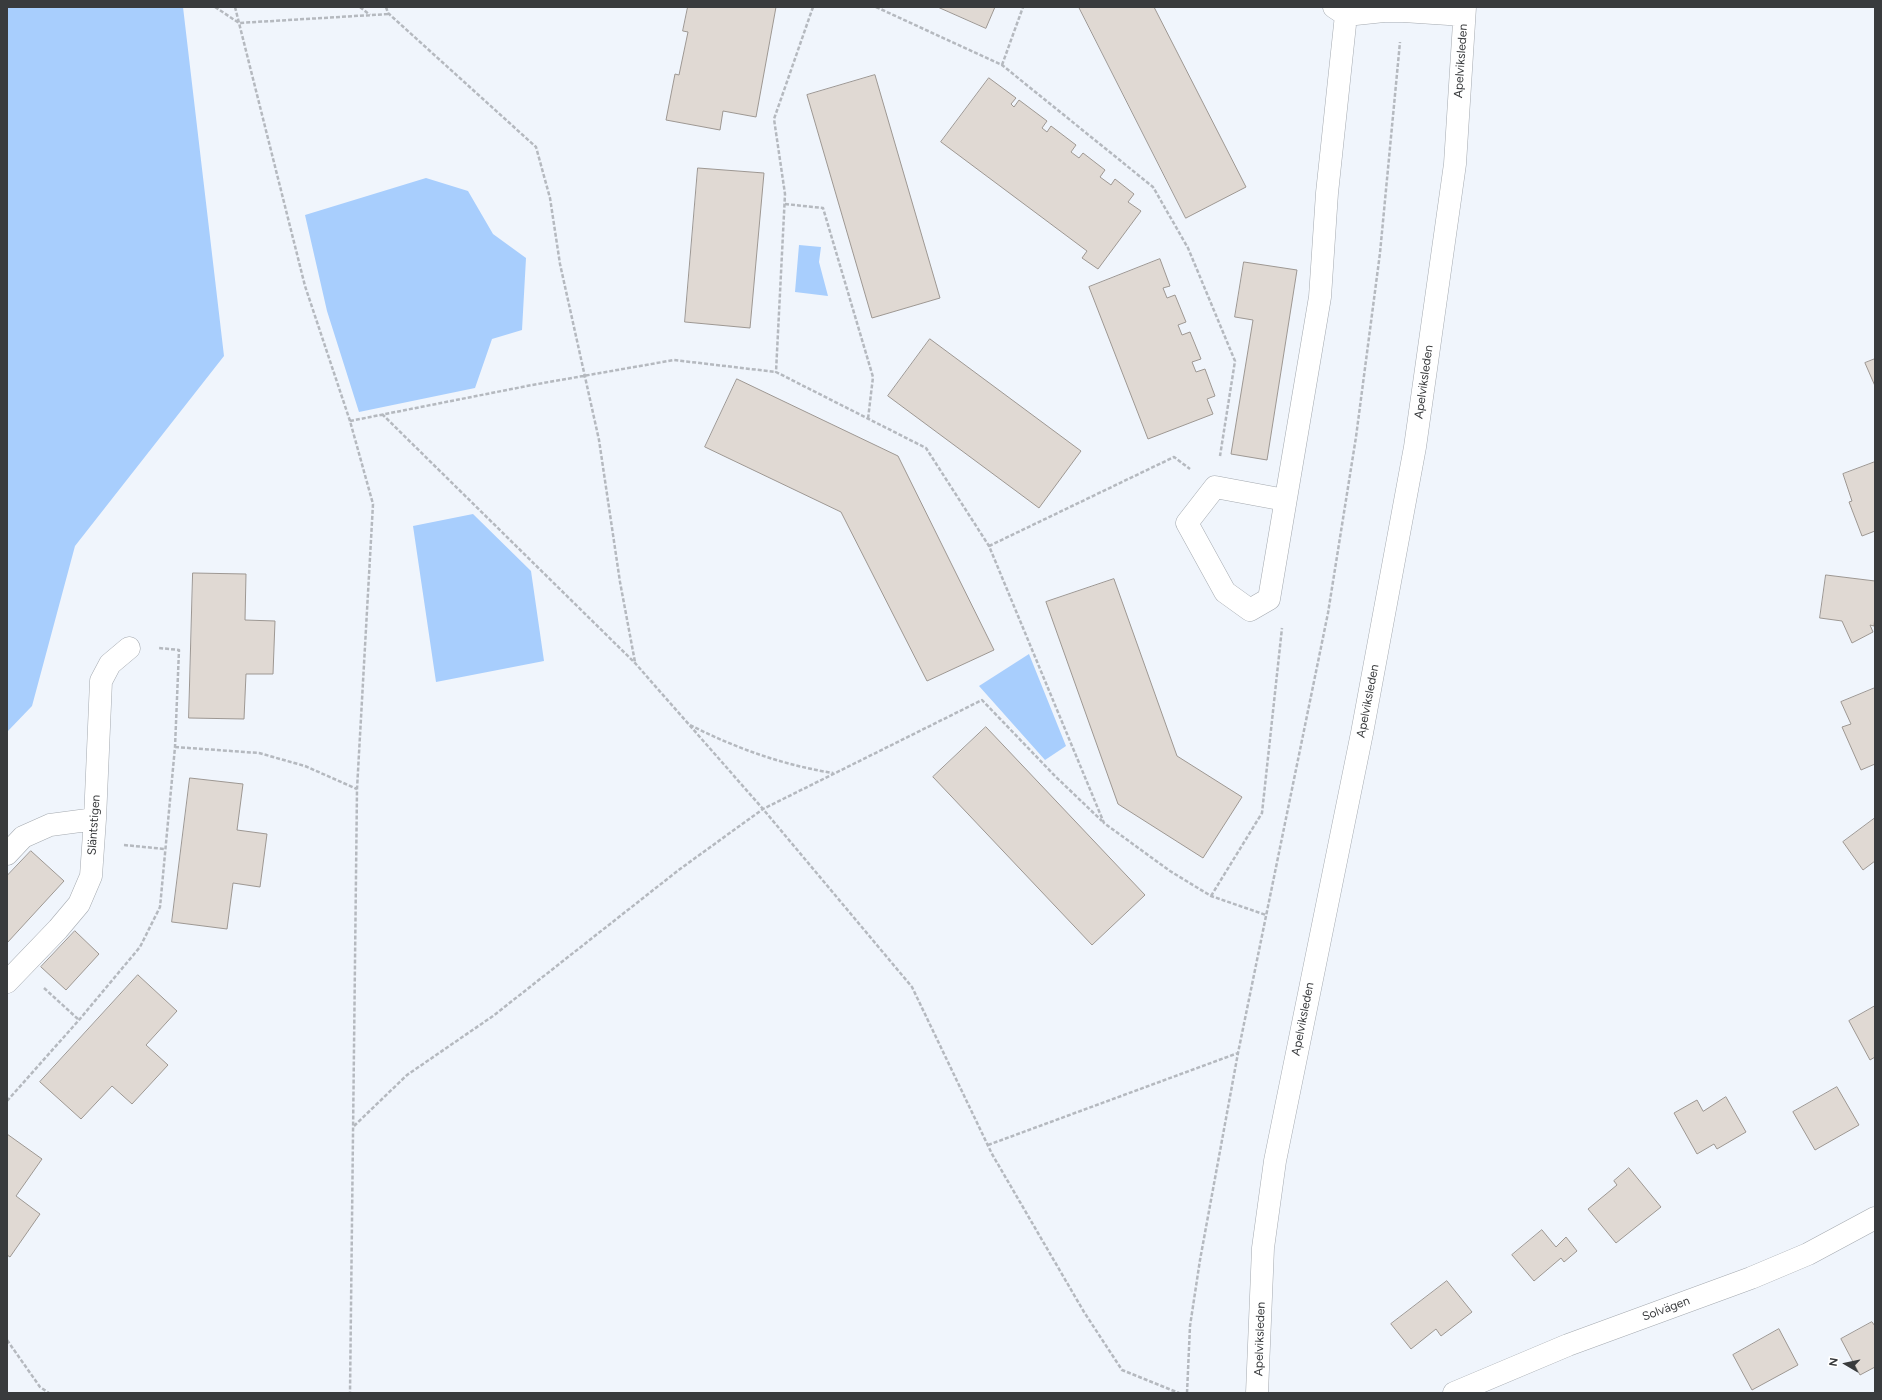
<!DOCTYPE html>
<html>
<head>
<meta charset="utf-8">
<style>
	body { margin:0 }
	#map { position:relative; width:1882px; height:1400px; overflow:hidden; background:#f0f5fc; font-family:Figtree,sans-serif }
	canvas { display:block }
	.frame { position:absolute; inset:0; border:8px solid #393b3d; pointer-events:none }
	.north { position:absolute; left:1826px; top:1344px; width:40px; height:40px; -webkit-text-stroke:3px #fff; paint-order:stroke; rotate:279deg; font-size:11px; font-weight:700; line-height:16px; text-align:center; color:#393b3d }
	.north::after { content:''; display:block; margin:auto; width:14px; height:18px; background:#393b3d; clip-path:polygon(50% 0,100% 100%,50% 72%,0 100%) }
</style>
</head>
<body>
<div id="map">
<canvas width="1882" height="1400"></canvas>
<div class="frame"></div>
<div class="north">N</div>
</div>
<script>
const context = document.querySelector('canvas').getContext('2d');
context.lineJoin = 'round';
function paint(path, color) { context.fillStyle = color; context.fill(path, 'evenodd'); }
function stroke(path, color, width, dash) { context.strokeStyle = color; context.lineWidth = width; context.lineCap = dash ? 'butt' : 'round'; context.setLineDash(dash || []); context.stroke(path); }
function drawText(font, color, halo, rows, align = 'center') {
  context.font = font + ' Figtree,sans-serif'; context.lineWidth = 4; context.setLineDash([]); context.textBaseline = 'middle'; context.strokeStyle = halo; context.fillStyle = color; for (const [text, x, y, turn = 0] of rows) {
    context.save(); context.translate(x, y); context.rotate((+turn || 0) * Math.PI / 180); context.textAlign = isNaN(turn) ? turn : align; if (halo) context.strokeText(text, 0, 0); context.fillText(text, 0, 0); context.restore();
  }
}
const green = new Path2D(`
	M7,7H183L224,356L75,546L32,706L7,732Z
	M426,178L468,191L493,234L526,258L522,330L492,339L475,388L359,412L327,311L305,215Z
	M799,245L821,247L819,262L828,296L795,292Z
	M473,514L531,571L544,661L436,682L413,526Z
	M1029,654L1066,746L1045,760L979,686Z`);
const building = new Path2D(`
	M688,7H776L756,117L723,111L720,130L666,120L675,74L679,75L688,32L683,31Z
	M938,7H995L986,28Z
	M1079,7H1154L1246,187L1186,218Z
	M875,75L940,298L872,318L807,95Z
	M989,78L1016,98L1011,104L1014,107L1019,100L1047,121L1042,128L1047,132L1051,126L1076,145L1071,152L1079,158L1083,153L1105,170L1100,177L1111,185L1115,179L1134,194L1128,202L1141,211L1098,269L1082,258L1087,251L941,142Z
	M698,168L764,173L750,328L685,322Z
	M1160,259L1170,286L1163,288L1167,298L1175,295L1186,322L1178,325L1182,335L1190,332L1201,359L1192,362L1196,372L1205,369L1215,396L1207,399L1213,414L1148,439L1089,287Z
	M1244,262L1297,270L1267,460L1231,454L1253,320L1235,317Z
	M930,339L1081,451L1039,508L888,396Z
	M1875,359V386L1865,363Z
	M737,379L898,456L994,650L927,681L841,512L705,447Z
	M1875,462V531L1862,536L1849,502L1852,501L1843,474Z
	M193,573L246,574L245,620L275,621L273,674H246L244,719L189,718Z
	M1826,575L1875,581V616L1874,626L1870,625L1873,632L1852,643L1842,621L1820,618Z
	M1114,579L1177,756L1242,797L1203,858L1118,804L1046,602Z
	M1875,688V764L1861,770L1842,727L1851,724L1841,702Z
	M986,727L1145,895L1092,945L933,777Z
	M190,778L243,784L237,830L267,834L260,887L233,883L227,929L172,922Z
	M1875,818V861L1863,870L1843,842Z
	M31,851L64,881L7,943V876Z
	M75,931L99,954L66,990L41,967Z
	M138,975L177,1011L146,1045L168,1065L132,1104L112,1086L81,1119L40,1082Z
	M1875,1006V1057L1870,1060L1849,1021Z
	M1837,1087L1859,1125L1815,1150L1793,1112Z
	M1726,1097L1746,1132L1717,1149L1714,1144L1697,1154L1674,1113L1697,1100L1703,1111Z
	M7,1134L42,1159L16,1196L40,1214L10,1257L7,1255Z
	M1629,1168L1661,1207L1616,1243L1588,1209L1617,1185L1614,1181Z
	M1542,1230L1556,1247L1566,1237L1577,1251L1564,1262L1561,1258L1534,1281L1512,1255Z
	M1447,1281L1472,1312L1441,1336L1436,1329L1411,1349L1391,1324Z
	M1872,1322L1875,1326V1367L1860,1375L1841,1339Z
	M1779,1329L1798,1365L1752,1390L1733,1355Z`);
const path = new Path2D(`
	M215,7L239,23L389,14
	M235,7L305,286L350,421L373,504L357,789L350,1393
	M360,7L370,15
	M386,7L388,13L536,147L550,198L560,264L599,440L620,582L635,662
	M813,7L774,119L785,194L776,372L926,448L989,546L1104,823L1170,871L1211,896L1266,915
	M876,7L1002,65L1153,187L1188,248L1235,361L1220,456
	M1002,65L1023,7
	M785,204L823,208L873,377L868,419
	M382,414L635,663L763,809L912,987L992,1154L1084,1312L1122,1370L1179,1393
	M350,421L532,385L674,360L776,372
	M989,546L1174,457L1190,469
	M690,725C735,748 783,765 833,773
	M175,747L259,753L305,766L357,789
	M124,845L165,849
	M1211,896L1262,813L1282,628
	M44,988L79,1020
	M7,1101L79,1020L140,947L160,907L175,747L179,650L159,648
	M354,1126L407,1075L493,1016L680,869L763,809L982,700L1055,776L1102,821
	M988,1145L1238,1053
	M7,1340L40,1387L49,1393
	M1187,1393L1190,1326L1200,1260L1238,1053L1328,613L1356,437L1380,253L1400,42`);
const minor = new Path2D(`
	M1334,7L1346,15L1384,11H1403L1464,15
	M1285,500L1215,487L1187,523L1225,592L1250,610L1269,599L1320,297L1327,193L1346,15L1344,7
	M7,854L23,837L50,825L95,819
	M7,982L58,929L79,904L91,876L95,819L101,681L110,664L129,648
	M1257,1393L1263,1248L1275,1161L1362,733L1415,447L1455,164L1465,7
	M1454,1393L1568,1345L1751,1278L1808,1254L1875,1218`);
const streetNames = [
	["Apelviksleden",1461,61,-86],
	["Apelviksleden",1424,382,-82],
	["Apelviksleden",1368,701,-79],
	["Släntstigen",94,825,-86],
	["Apelviksleden",1303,1019,-79],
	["Solvägen",1666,1309,-20],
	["Apelviksleden",1260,1339,-88]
];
paint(green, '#a8cefd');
paint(building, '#e0d9d3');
stroke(building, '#9d9792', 1);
stroke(minor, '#a4a9af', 23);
stroke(path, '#b5b9bf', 2.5, [4, 2]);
stroke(minor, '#fff', 22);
drawText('12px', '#393b3d', '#fff', streetNames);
</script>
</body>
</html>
